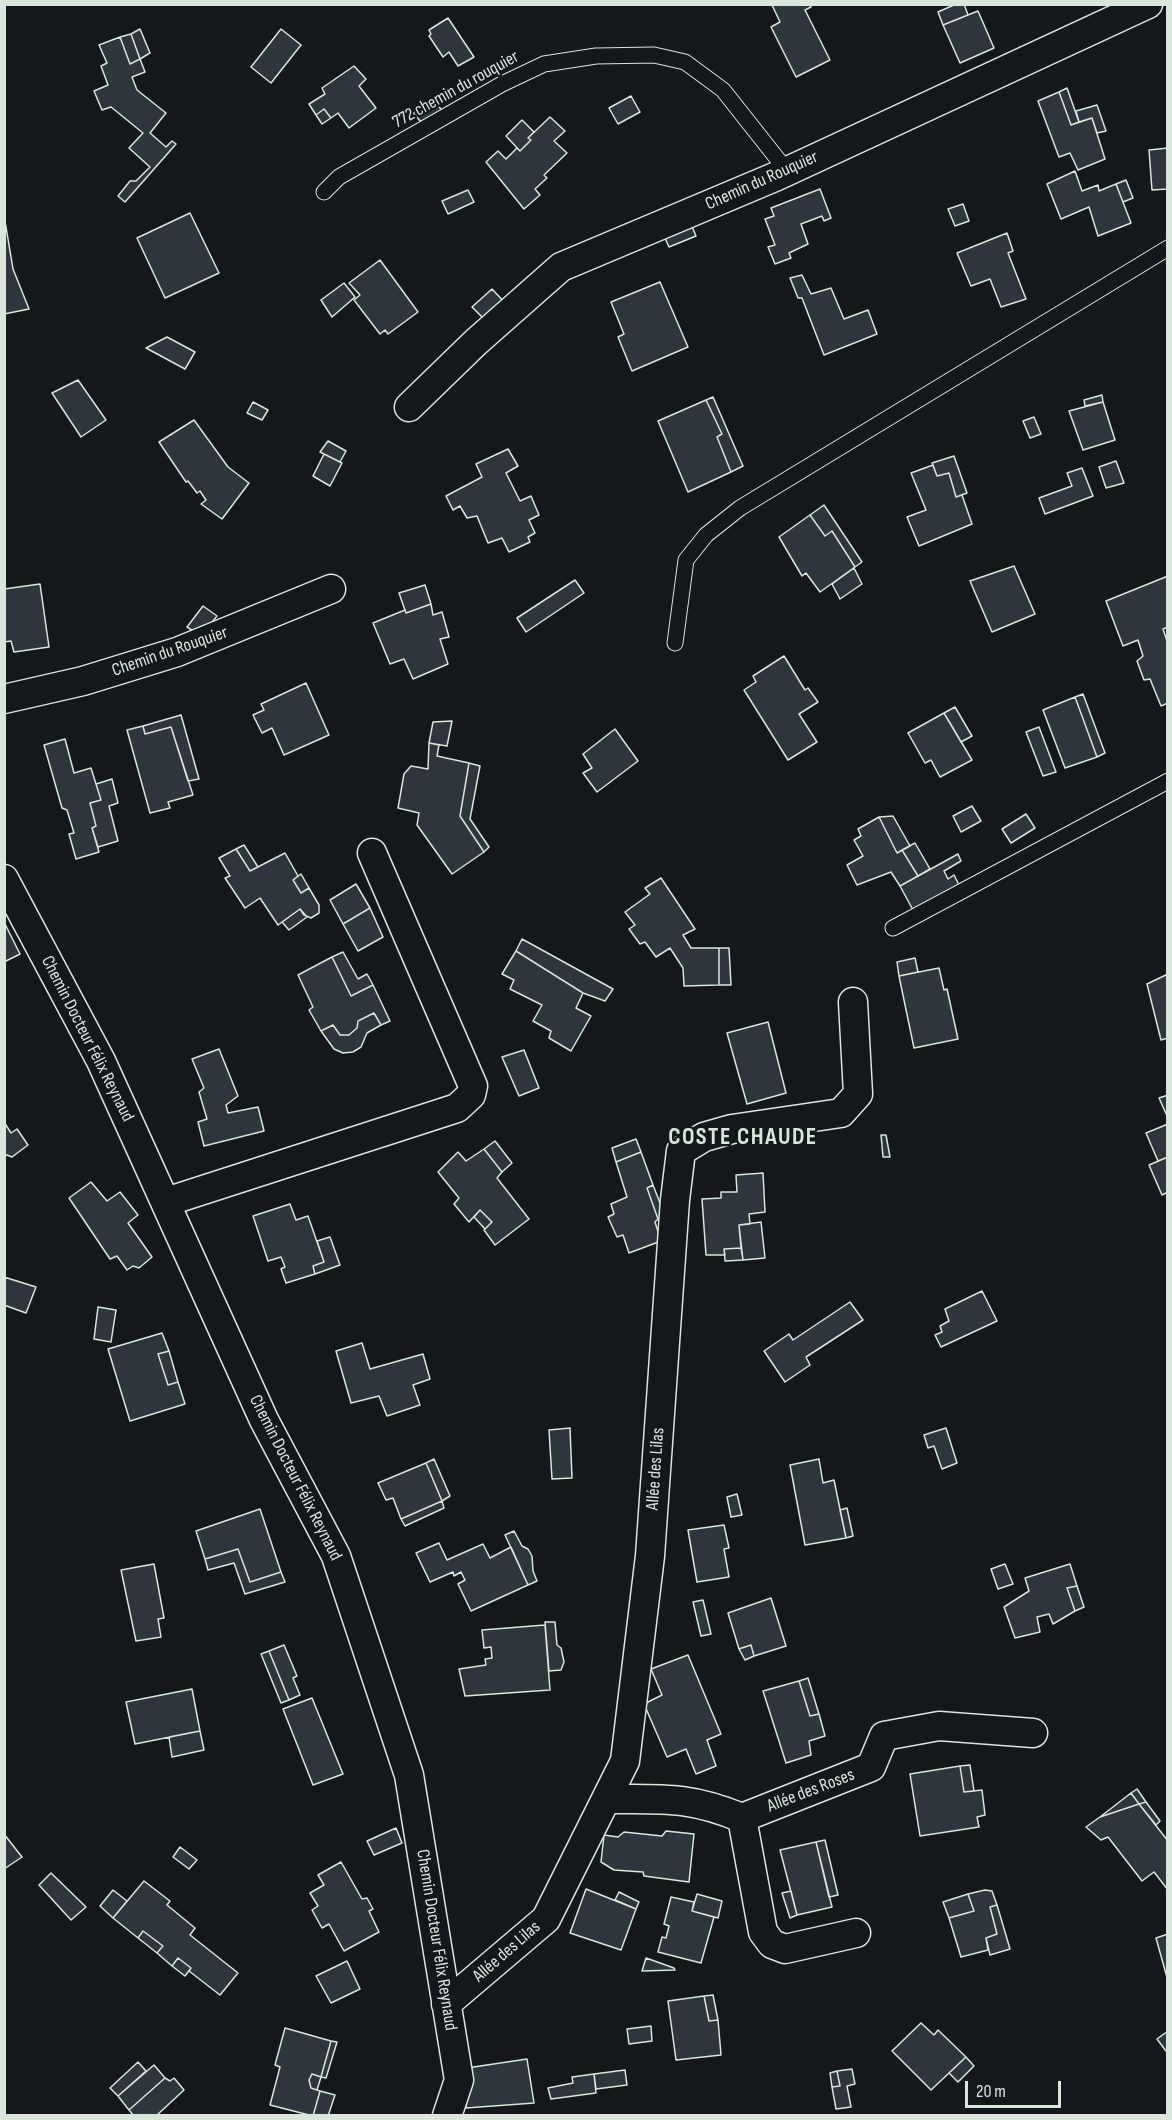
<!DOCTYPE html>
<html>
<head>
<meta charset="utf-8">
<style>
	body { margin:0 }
	#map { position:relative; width:1172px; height:2120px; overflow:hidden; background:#14181c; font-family:"Sofia Sans Condensed",sans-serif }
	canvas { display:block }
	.frame { position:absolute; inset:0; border:6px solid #d8e6dc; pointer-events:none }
	.scale { position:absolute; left:965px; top:2081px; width:96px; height:27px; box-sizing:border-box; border:3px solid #d8e6dc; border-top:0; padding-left:8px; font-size:18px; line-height:21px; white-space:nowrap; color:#d8e6dc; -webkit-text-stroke:4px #14181c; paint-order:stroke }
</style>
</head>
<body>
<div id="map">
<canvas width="1172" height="2120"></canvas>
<div class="frame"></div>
<div class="scale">20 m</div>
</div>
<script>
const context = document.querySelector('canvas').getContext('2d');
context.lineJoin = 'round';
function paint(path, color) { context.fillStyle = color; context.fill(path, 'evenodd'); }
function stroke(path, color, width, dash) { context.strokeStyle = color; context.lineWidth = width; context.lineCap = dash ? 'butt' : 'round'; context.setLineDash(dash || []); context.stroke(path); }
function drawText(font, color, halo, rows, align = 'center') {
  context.font = font + ' "Sofia Sans Condensed",sans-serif'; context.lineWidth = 4.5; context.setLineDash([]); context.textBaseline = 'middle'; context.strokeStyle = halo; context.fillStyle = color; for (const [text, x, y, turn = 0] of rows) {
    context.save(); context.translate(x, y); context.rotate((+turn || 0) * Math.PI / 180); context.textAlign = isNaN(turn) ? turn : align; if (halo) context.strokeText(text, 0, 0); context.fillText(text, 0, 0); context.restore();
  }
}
const building = new Path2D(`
	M810,4L811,7L805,10L830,60L796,77L771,27L780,22L772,5Z
	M956,4H964L968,15L943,25L938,12Z
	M978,11L994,48L960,63L943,25Z
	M448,18L474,57L458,66L449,52L443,57L429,36L431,34L429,30Z
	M140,29L150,53L140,59L131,34Z
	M281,29L301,45L271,83L251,67Z
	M131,34L140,59L130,64L120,37Z
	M120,37L130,64L140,59L145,72L132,77L137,90L166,113L150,133L166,147L172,141L176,144L125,202L118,196L130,181H136L150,167L129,148L143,133L111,107L102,110L94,91L108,85L101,66L107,63L99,45Z
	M354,66L366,79L359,86L376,108L349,128L338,113L331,118L324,109L316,115L309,104L325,94L322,88Z
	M1067,88L1079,122L1071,125L1059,92Z
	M1059,92L1071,125L1092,118L1105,159L1078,170L1070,153L1059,157L1038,101Z
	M631,96L640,112L618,124L609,108Z
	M436,103L444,113L422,123L413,113Z
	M1097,105L1106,131L1097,133L1092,118L1079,122L1076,111Z
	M324,109L331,118L322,124L316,115Z
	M550,117L565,131L554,141L567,153L544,175L547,178L535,189L540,195L524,209L486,162L498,151L506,159L517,148L520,151L531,140L528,138Z
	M522,120L534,132L528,138L531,140L520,151L506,136Z
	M1168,148V189L1152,190L1149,150Z
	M1075,171L1082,191L1098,185L1099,191L1116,184L1131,223L1098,236L1089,207L1061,219L1047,184Z
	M1126,180L1133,198L1123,202L1116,184Z
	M820,189L831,218L824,221L822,216L801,224L808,244L789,253L791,258L775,264L768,247L775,245L765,219L774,216L771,208Z
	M468,190L474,202L448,214L442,201Z
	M963,204L969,221L955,226L948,209Z
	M190,213L219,273L165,298L137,238Z
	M4,215L13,269L29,309L4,314Z
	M689,219L696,236L669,247L662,231Z
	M1007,233L1013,251L1008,253L1026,299L1001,307L990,279L971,286L957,253Z
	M380,260L418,312L388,334L385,330L380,334L354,300L360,295L349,283Z
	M802,275L811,294L831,288L844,319L868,310L877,334L824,355L802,298H798L790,278Z
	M660,282L688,347L632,371L618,337L624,334L611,302Z
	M344,283L355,297L332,317L321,300Z
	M492,289L507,305L486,321L472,307Z
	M167,337L195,352L185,369L146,348Z
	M78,380L106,420L81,437L52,393Z
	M1102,395L1103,402L1085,406L1084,400Z
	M713,397L743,466L731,472L717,437L722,434L706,400Z
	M706,400L722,434L717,437L731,472L688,492L658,421Z
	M253,402L268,410L262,420L247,413Z
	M1103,402L1115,440L1083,450L1069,411Z
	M1034,417L1041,434L1030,438L1023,421Z
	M194,420L228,467L249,483L222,519L201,504L206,500L200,491L197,493L188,481L186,482L159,442Z
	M328,441L346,451L340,462L320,452Z
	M508,449L518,466L506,473L520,501L531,496L539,515L529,520L535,533L528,537L530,542L509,552L502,538L488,543L477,516L467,518L460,506L453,510L446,496L482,477L476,464Z
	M324,454L342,463L330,486L313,476Z
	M954,456L967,493L956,497L949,473L937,476L932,463Z
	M1116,461L1124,483L1106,488L1099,467Z
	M933,465L937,476L949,473L956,497L962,495L972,524L919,546L907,517L926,510L911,473Z
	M1082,468L1093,496L1045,514L1039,498L1072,486L1067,473Z
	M824,505L862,562L855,567L832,531L825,536L810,515Z
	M810,515L825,536L832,531L855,567L820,592L806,573L802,576L779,537Z
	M1014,566L1035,614L992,632L970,581Z
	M854,568L862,584L840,599L832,584Z
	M1168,576V627L1163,629L1168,644V703L1161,706L1150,679L1144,680L1137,661L1143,656L1138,640L1123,646L1106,601Z
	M575,580L584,593L526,632L517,618Z
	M40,584L49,647L14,652L11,641L4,642V589Z
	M425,585L431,604L406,613L399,593Z
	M431,604L433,615L442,612L449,637L440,639L448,664L413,679L404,659L390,664L373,623L405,610L406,613Z
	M203,606L217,616L201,636L187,627Z
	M784,656L805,690L808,688L818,702L799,714L817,742L788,760L744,690L756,682L753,676Z
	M306,683L329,735L284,755L272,728L262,733L253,715L264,710L261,704Z
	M1083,694L1105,753L1097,757L1075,697Z
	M1075,697L1097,757L1065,768L1043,710Z
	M955,707L972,736L961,742L944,713Z
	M944,713L972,760L940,777L931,760L925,763L908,733Z
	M181,715L199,779L188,781L171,727L145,734L143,726Z
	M452,721L447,746L429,743L433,722Z
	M143,726L145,734L171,727L193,795L168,802L170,808L150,813L127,730Z
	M1039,727L1056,772L1043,776L1026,732Z
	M615,729L638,761L597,792L583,773L592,768L583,754Z
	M65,739L74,773L91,768L101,800L90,803L96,826L92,828L99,852L76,859L69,834L74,833L67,810L62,808L44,745Z
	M429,743L439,745L437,756L469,763L460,816L484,852L452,874L417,825L419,813L398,808L404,774L411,766L428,769Z
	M469,763L480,766L470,819L489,847L484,852L460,816Z
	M112,779L118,803L109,806L118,841L98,847L92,828L96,826L90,803L101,800L96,784Z
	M972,806L981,821L961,832L953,816Z
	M1026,814L1035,828L1011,843L1002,829Z
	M893,816L910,846L897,853L879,817Z
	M879,817L897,853L902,850L918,876L900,886L891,872L857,885L847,865L863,856L854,840L861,836L858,829Z
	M915,843L930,869L918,876L902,850Z
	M244,845L258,867L250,871L236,849Z
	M236,849L250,871L285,853L298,876L293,880L301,893L309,888L319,905V913L311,918L304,915L300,909L278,925L260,898L245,908L225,878L230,876L219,858Z
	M958,854L961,861L944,871L948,879L954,875L959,885L913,910L900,886Z
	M301,874L309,888L301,893L293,880Z
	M661,878L695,929L683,935L691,948H719V985L684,986L683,968L670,948L656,957L645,942L640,944L629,929L635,925L625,912L650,894L645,888Z
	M356,884L370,908L343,924L330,900Z
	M370,908L383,937L358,951L343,924Z
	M300,909L307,917L289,930L282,922Z
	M4,922L20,954L4,962Z
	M522,939L613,989L605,1001L583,993L516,951Z
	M719,948H729L731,985H719Z
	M516,951L583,993L576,1008L591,1016L571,1051L549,1038L551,1031L533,1021L542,1005L510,989L514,980L502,974Z
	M343,952L358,979L367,974L373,985L351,996L332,957Z
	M332,957L351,996L373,985L390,1021L381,1025L374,1013L358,1021L357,1028L349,1035H340L333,1025L321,1031L309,1010L313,1007L298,975Z
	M915,958L918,972L899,976L897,962Z
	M939,968L944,990L947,989L958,1039L914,1048L899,976Z
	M1168,974V1038L1161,1040L1147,984Z
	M374,1013L381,1025L367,1033L361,1047L353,1052L343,1053L334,1049L321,1031L333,1025L340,1035H349L357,1028L358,1021Z
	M768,1022L786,1093L747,1104L727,1033Z
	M219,1049L238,1096L226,1105L228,1113L258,1107L264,1131L204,1146L198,1122L207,1119L199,1092L204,1088L192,1059Z
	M524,1050L539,1088L519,1096L502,1057Z
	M1168,1095V1118L1159,1098Z
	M4,1122L11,1133L17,1129L28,1145L12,1157L4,1154Z
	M1168,1124V1157L1158,1161L1146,1133Z
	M881,1135H886L890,1157H883Z
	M636,1139L641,1152L616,1162L612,1148Z
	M495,1141L512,1163L502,1172L484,1149Z
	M484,1149L502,1172L497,1178L529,1219L495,1245L484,1230L492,1222L480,1210L469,1222L454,1204L459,1198L438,1172L458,1152L466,1161Z
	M641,1152L653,1185L647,1188L658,1219L655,1222L661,1241L629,1253L623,1235L617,1237L608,1217L614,1214L611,1204L627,1197L616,1162Z
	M1168,1157V1192L1162,1195L1149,1165Z
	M763,1173L765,1212L749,1214L750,1224L739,1225L741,1248L724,1249L725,1255H706L702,1199L721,1198V1192H737L736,1175Z
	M91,1182L107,1201L120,1192L138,1215L128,1223L152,1257L139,1268L133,1266L127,1270L117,1256L110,1259L69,1198Z
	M653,1185L665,1216L658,1219L647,1188Z
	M290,1204L296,1220L308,1216L324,1262L313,1266L315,1274L286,1283L281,1269L285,1267L281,1257L268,1261L253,1216Z
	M480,1210L492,1222L485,1229L474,1217Z
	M761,1222L765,1258L743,1260L739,1225Z
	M330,1237L340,1265L315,1274L313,1266L324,1262L317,1241Z
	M741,1248L743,1260L725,1261L724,1249Z
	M4,1277L36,1287L26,1313L4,1305Z
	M982,1291L997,1321L941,1347L935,1335L942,1332L940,1326L949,1321L945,1309Z
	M850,1302L863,1320L806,1357L810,1365L785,1382L764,1351L789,1334L793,1340Z
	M98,1307L116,1310L111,1342L94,1339Z
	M162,1333L169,1351L158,1354L168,1385L178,1382L185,1404L130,1421L108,1349Z
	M362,1343L370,1369L423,1354L430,1379L413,1385L420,1405L387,1416L379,1396L351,1403L336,1351Z
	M169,1351L178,1382L168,1385L158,1354Z
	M570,1428L572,1478L552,1479L549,1430Z
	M946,1428L957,1463L942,1469L934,1446L928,1448L924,1435Z
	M434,1459L450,1496L442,1501L426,1463Z
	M819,1459L823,1483L834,1480L846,1538L805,1545L790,1465Z
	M426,1463L442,1501L401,1519L393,1498L386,1500L378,1483Z
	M737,1494L742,1515L731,1517L727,1497Z
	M442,1501L444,1508L405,1526L401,1519Z
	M847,1508L853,1536L846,1538L840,1510Z
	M260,1509L281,1572L250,1582L238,1549L205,1559L196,1531Z
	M724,1525L729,1548L724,1549L729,1577L697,1582L688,1530Z
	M514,1531L522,1546L528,1549L532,1556L533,1571L537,1581L528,1585L505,1535Z
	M439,1543L447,1560L483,1544L490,1558L511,1547L528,1585L471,1611L458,1584L465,1580L461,1572L454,1576L453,1572L430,1582L416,1553Z
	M238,1549L250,1582L281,1572L285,1582L245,1594L234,1563L208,1570L205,1559Z
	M154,1564L164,1618L158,1619L161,1637L136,1641L121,1570Z
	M1005,1564L1013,1584L998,1589L991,1569Z
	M1070,1564L1077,1586L1067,1588L1075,1611L1053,1624L1049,1614L1037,1617L1040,1632L1015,1638L1004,1607L1029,1591L1025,1578Z
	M1077,1586L1084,1607L1075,1611L1067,1588Z
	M771,1598L786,1646L754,1656L751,1645L739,1649L728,1613Z
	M703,1600L711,1634L701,1636L693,1602Z
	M545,1622H555L557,1645L561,1648L564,1662L561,1670L549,1671Z
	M545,1625L550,1690L465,1696L459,1669L486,1665L485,1659L492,1658L491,1647L484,1648L482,1630Z
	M284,1645L297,1676L293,1678L300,1695L289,1700L269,1651Z
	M751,1645L754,1656L745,1660L739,1649Z
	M269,1651L289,1700L281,1703L261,1654Z
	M688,1655L721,1734L707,1740L716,1766L696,1774L686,1749L667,1757L644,1704L662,1695L651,1669Z
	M808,1678L819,1714L810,1716L799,1681Z
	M799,1681L810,1716L819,1714L825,1736L809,1741L811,1755L786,1763L763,1691Z
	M192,1689L200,1731L135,1744L126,1702Z
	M312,1698L343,1774L313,1785L283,1709Z
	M200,1731L204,1750L172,1757L169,1737Z
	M970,1765L974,1791L964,1792L960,1766Z
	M960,1766L964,1792L982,1790L985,1815L977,1817L979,1827L920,1836L910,1774Z
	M1137,1789L1146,1802L1139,1804L1131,1793Z
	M1131,1793L1139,1804L1100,1817Z
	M1146,1802L1160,1821L1156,1825L1139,1804Z
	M1139,1804L1168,1841V1890L1154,1872L1142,1881L1108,1837L1101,1840L1086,1827L1100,1817Z
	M396,1828L402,1843L374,1855L367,1841Z
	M666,1831L694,1834L689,1882L644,1876L643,1872L614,1870L601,1862L604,1835L618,1837L624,1832L662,1836Z
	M4,1834L22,1857L4,1869Z
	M825,1840L838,1895L829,1897L816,1842Z
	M816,1842L832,1907L797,1915L780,1850Z
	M180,1847L197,1860L189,1869L173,1857Z
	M341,1862L362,1899L367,1898L373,1909L369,1911L379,1932L344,1951L329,1924L322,1928L312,1910L318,1906L310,1893L324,1885L318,1875Z
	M51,1873L86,1907L71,1920L39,1885Z
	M144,1881L170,1901L167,1905L195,1928L190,1935L238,1973L220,1995L189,1971L191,1968L178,1958L172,1966L157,1953L163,1946L143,1931L138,1938L113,1918Z
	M586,1889L636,1909L621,1950L570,1933Z
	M113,1890L127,1901L113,1918L100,1906Z
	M985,1890L992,1891L997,1905L990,1907L997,1934L986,1938L988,1950L961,1957L949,1918L974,1911L968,1894Z
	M791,1891L797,1915L790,1918L782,1893Z
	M619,1892L639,1902L636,1909L615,1900Z
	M697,1894L722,1901L718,1918L692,1911Z
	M968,1894L974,1911L949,1918L943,1902Z
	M671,1897L694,1902L692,1911L714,1917L701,1963L658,1952L662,1937L666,1938L669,1926L664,1924Z
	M997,1905L1010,1949L990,1955L986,1938L997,1934L990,1907Z
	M143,1931L163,1946L157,1953L138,1938Z
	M1168,1934V1981L1156,1938Z
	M178,1958L191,1968L185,1976L172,1966Z
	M646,1958L674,1968L675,1970L642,1971Z
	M347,1961L360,1989L331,2003L316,1976Z
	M713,1995L718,2020L709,2021L704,1996Z
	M704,1996L709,2021L718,2020L721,2055L676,2060L668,2001Z
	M921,2023L934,2035L938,2030L966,2057L931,2090L892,2051Z
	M651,2026L652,2041L629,2044L627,2029Z
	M285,2028L331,2041L321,2077L312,2074L309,2080L311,2088L320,2091L313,2116L270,2105L280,2067L275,2065Z
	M1168,2031V2050L1166,2051L1157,2039Z
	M331,2041L337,2042L326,2078L321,2077Z
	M966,2057L974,2066L958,2082L949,2073Z
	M527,2059L534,2103L466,2108L467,2068Z
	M138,2062L146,2071L118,2096L110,2088Z
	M154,2065L165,2078L129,2110L118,2096Z
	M852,2069L855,2084L847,2086L851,2107L836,2109L832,2087L840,2086L837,2071Z
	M625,2070L627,2085L596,2089L594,2074Z
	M837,2071L840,2086L832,2087L830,2073Z
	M312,2074L321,2077L317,2090L311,2088L309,2080Z
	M594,2074L596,2093L551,2099L548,2088L573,2083L572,2077Z
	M165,2078L170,2081L174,2078L184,2090L156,2116H134L129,2110Z
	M320,2091L335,2095L328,2116H313Z`);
const service = new Path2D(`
	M324,192L339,177L502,84L544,64L596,56L654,55L685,62L723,90L787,171
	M675,643L686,560L706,535L740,508L1168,248
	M893,928L1168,781`);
const minor = new Path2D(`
	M409,407L476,342L561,267L777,176L1148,4
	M4,699L83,681L177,652L331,589
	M4,879L101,1061L264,1420L336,1556L409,1775L459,2080L447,2116
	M166,1202L457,1108L471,1095L473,1086L372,853
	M607,1799C662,1799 690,1796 742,1818L871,1767L884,1736L939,1726L1033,1733
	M742,1818L763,1932L772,1944L785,1949L856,1933
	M446,2004L546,1919L625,1761L650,1556L675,1200L681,1151L704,1137L732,1129L841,1113L858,1094L853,1002`);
const streetNames = [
	["772 chemin du rouquier",456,90,-29],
	["Chemin du Rouquier",762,181,-24],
	["Chemin du Rouquier",170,652,-19],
	["Chemin Docteur Félix Reynaud",87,1039,63],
	["Allée des Lilas",656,1469,-86],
	["Chemin Docteur Félix Reynaud",295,1478,63],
	["Allée des Roses",811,1791,-21],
	["Chemin Docteur Félix Reynaud",436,1940,81],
	["Allée des Lilas",507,1952,-41]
];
const districtNames = [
	["COSTE CHAUDE",743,1138]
];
paint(building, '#2c363c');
stroke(building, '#d8e6dc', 1.5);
stroke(service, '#d8e6dc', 17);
stroke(minor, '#d8e6dc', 31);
stroke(service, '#14181c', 15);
stroke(minor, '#14181c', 28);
drawText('18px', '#d8e6dc', '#14181c', streetNames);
context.letterSpacing = '1.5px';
drawText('bold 24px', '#d8e6dc', '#14181c', districtNames);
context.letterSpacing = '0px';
</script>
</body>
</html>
